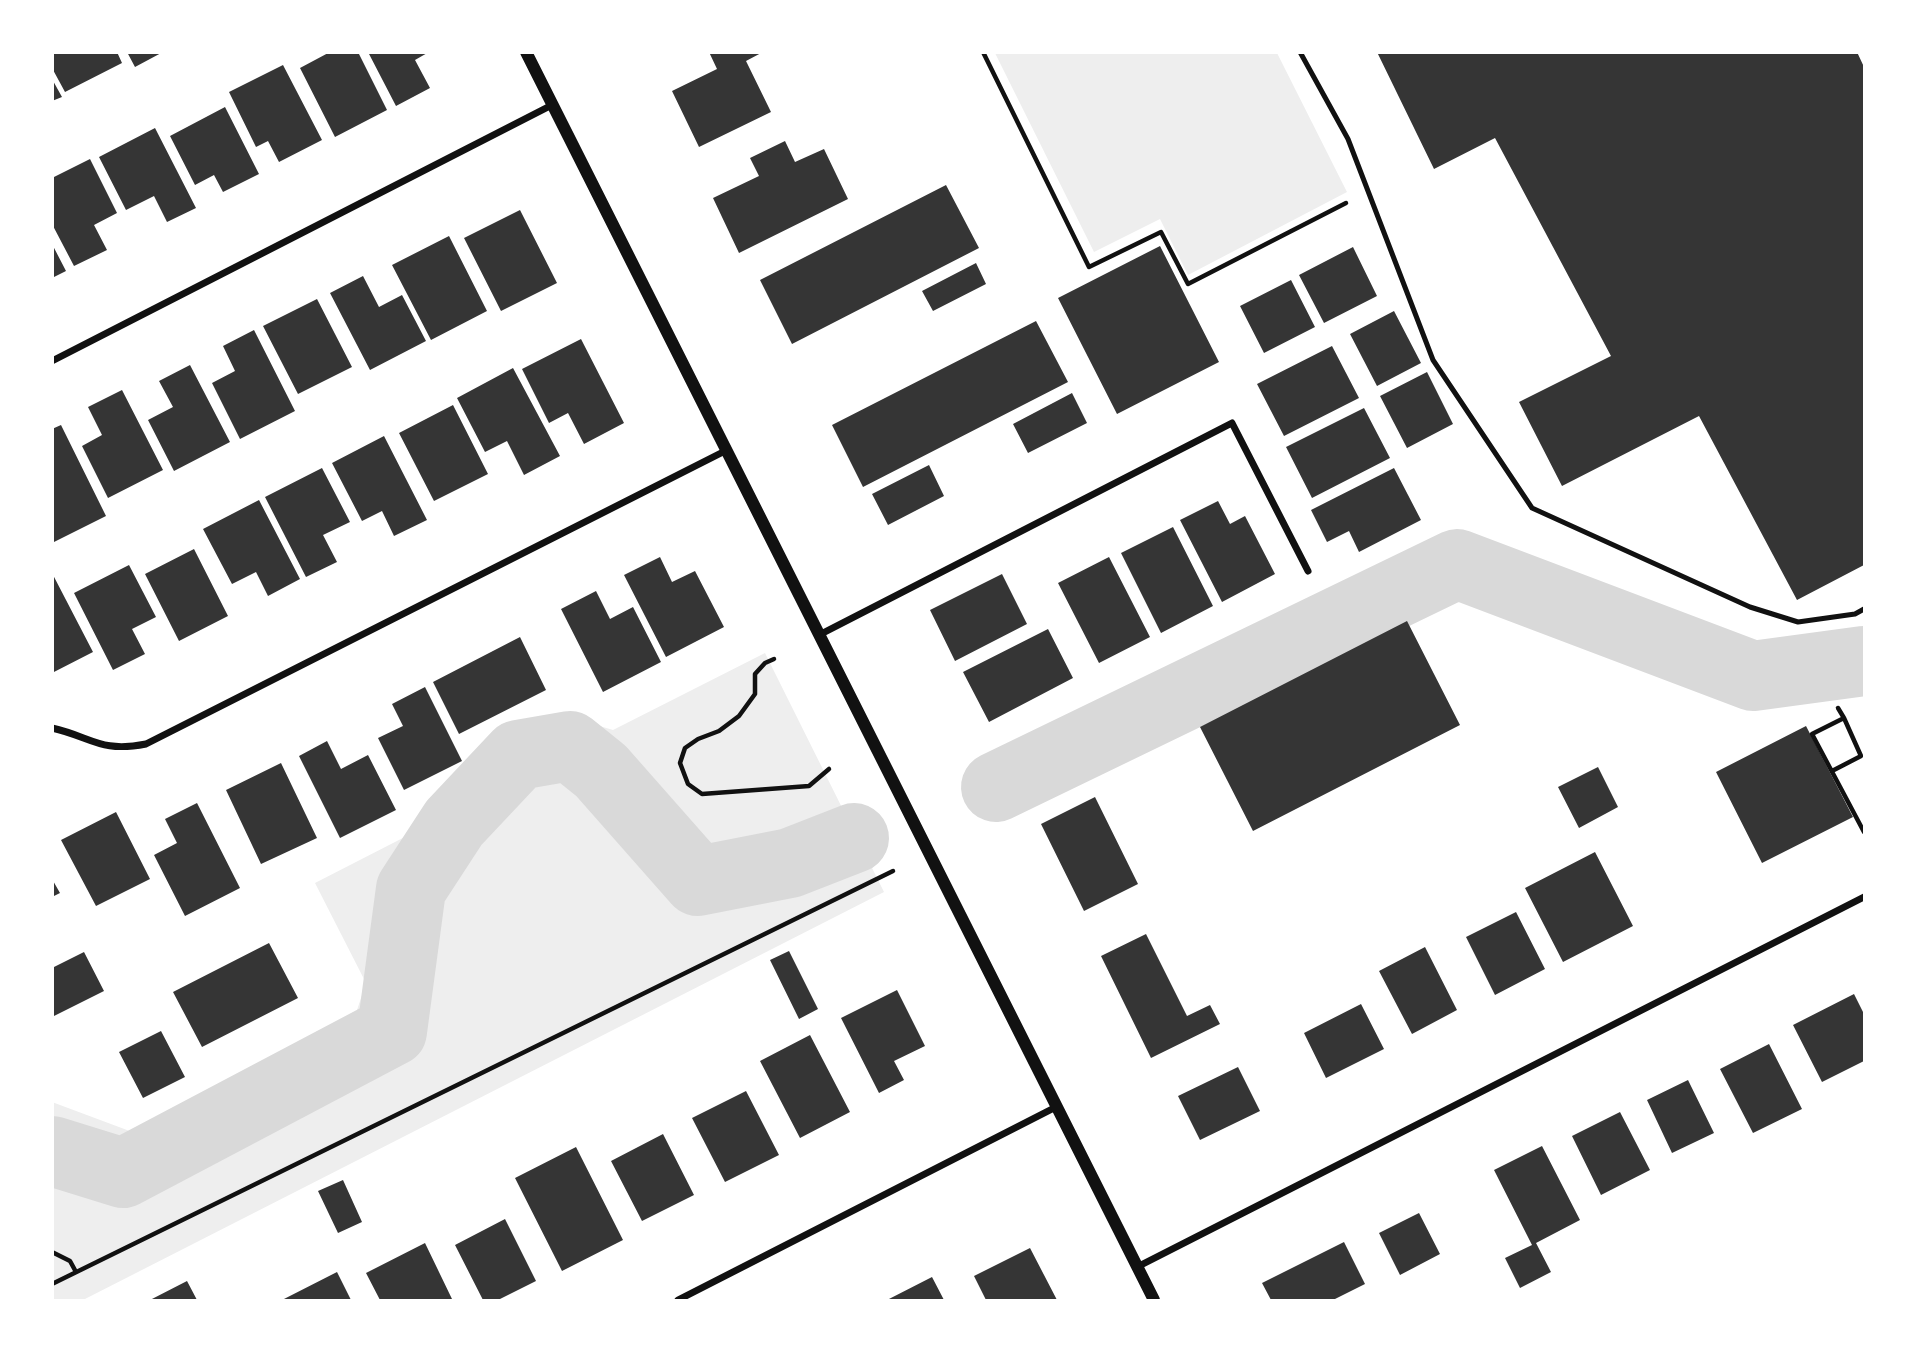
<!DOCTYPE html>
<html>
<head>
<meta charset="utf-8">
<style>
	body { margin:0 }
	#map { position:relative; width:1917px; height:1353px; overflow:hidden; background:#fff; font-family:Helvetica,sans-serif }
	canvas { display:block }
	.frame { position:absolute; inset:0; border:54px solid #fff; pointer-events:none }
</style>
</head>
<body>
<div id="map">
<canvas width="1917" height="1353"></canvas>
<div class="frame"></div>
</div>
<script>
const context = document.querySelector('canvas').getContext('2d');
context.lineJoin = 'round';
function paint(path, color) { context.fillStyle = color; context.fill(path, 'evenodd'); }
function stroke(path, color, width, dash) { context.strokeStyle = color; context.lineWidth = width; context.lineCap = dash ? 'butt' : 'round'; context.setLineDash(dash || []); context.stroke(path); }
const green = new Path2D(`
	M995,53H1277L1347,192L1188,275L1160,219L1094,252Z
	M765,653L884,892L83,1300H53L52,1102L135,1133L353,1022L366,983L315,883L434,822L526,727L573,718L613,730Z`);
const river = new Path2D(`
	M996,787L1457,564L1753,676L1864,661
	M52,1151L123,1173L392,1031L411,889L454,823L518,755L570,746L601,771L698,881L790,863L854,838`);
const building = new Path2D(`
	M52,52H117L122,63L65,92L52,68Z
	M127,52H163L135,67Z
	M330,52H358L387,110L335,137L300,68Z
	M368,52H429L415,60L430,88L396,106Z
	M709,52H763L746,61L771,112L699,147L672,91L717,69Z
	M1377,52H1857L1864,67V565L1797,600L1699,416L1562,486L1519,402L1611,356L1495,138L1434,169Z
	M283,65L322,140L279,162L268,141L256,147L229,92Z
	M52,79L62,97L52,101Z
	M225,107L259,174L223,192L214,175L195,185L170,136Z
	M155,128L196,208L167,222L154,196L126,210L99,157Z
	M785,141L795,162L824,149L848,199L739,253L713,198L759,176L750,158Z
	M90,159L117,213L94,225L107,250L74,266L52,224V178Z
	M946,185L979,248L792,344L760,280Z
	M520,210L557,283L501,311L464,238Z
	M449,236L487,311L431,340L392,265Z
	M52,244L66,271L52,278Z
	M1160,246L1219,362L1117,414L1058,298Z
	M1353,247L1377,296L1324,323L1299,275Z
	M976,263L986,284L933,311L922,291Z
	M363,276L379,307L402,295L426,341L370,370L330,293Z
	M1291,280L1315,327L1264,353L1240,306Z
	M317,299L352,367L298,394L263,326Z
	M1394,311L1421,363L1377,386L1350,334Z
	M1036,321L1068,382L863,487L832,425Z
	M254,330L295,411L240,439L212,383L235,371L223,346Z
	M581,339L624,423L584,444L568,413L549,423L522,369Z
	M1332,346L1359,398L1284,436L1257,384Z
	M190,365L230,442L174,471L148,420L173,407L159,381Z
	M513,368L560,456L524,475L507,441L485,452L457,398Z
	M1427,372L1453,424L1407,448L1380,396Z
	M122,390L163,470L108,498L82,446L102,435L88,407Z
	M1072,393L1087,423L1028,453L1013,424Z
	M453,405L488,474L434,501L399,433Z
	M1364,408L1390,458L1312,498L1286,447Z
	M61,425L106,516L52,543V429Z
	M384,436L427,520L394,536L382,511L362,521L332,463Z
	M929,465L944,496L888,525L872,494Z
	M322,468L350,522L323,535L337,562L306,577L265,497Z
	M1394,468L1421,520L1359,552L1349,531L1327,542L1311,510Z
	M259,500L300,579L268,596L256,572L232,584L203,529Z
	M1218,501L1230,524L1245,516L1275,574L1222,602L1180,520Z
	M1173,527L1213,606L1161,633L1121,553Z
	M194,549L228,616L179,641L145,574Z
	M660,557L672,582L695,571L724,627L666,657L624,575Z
	M1109,557L1150,637L1099,663L1058,583Z
	M129,565L156,617L132,629L145,654L113,670L74,593Z
	M52,573L93,652L52,673Z
	M1002,574L1027,624L955,661L930,610Z
	M596,591L610,619L633,607L661,662L603,692L561,609Z
	M1407,621L1460,725L1253,831L1200,727Z
	M1048,629L1073,678L989,722L963,672Z
	M520,637L546,690L459,734L433,682Z
	M425,687L462,761L404,790L378,738L403,726L392,704Z
	M1806,726L1853,817L1762,863L1716,772Z
	M327,741L341,769L368,755L396,810L340,838L299,756Z
	M281,763L317,838L261,864L226,790Z
	M1598,767L1618,807L1579,828L1558,787Z
	M1095,797L1138,884L1084,911L1041,824Z
	M197,803L240,888L185,916L154,855L177,843L165,819Z
	M116,812L150,879L96,906L61,840Z
	M1595,852L1633,926L1563,962L1525,888Z
	M52,879L60,893L52,897Z
	M1516,912L1545,969L1495,995L1466,937Z
	M1146,934L1187,1016L1210,1005L1220,1024L1151,1058L1101,956Z
	M269,943L298,998L202,1047L173,992Z
	M1425,947L1457,1010L1412,1034L1379,971Z
	M789,951L818,1009L799,1019L770,960Z
	M84,952L104,991L52,1017V968Z
	M897,990L925,1046L894,1061L904,1080L879,1093L841,1018Z
	M1854,994L1864,1014V1061L1822,1082L1793,1025Z
	M1361,1004L1384,1049L1326,1078L1304,1033Z
	M161,1031L185,1077L143,1098L119,1052Z
	M810,1035L850,1112L800,1138L760,1061Z
	M1769,1044L1802,1109L1753,1133L1720,1069Z
	M1238,1067L1260,1111L1200,1140L1178,1096Z
	M1688,1080L1714,1133L1672,1153L1647,1100Z
	M746,1091L779,1155L725,1182L692,1118Z
	M1620,1112L1650,1170L1601,1195L1572,1136Z
	M663,1134L694,1195L642,1221L611,1161Z
	M1542,1146L1580,1220L1536,1243L1551,1272L1520,1288L1505,1258L1532,1245L1494,1170Z
	M576,1147L623,1240L562,1271L515,1178Z
	M343,1180L362,1222L338,1233L318,1191Z
	M1419,1213L1440,1254L1400,1275L1379,1233Z
	M505,1219L536,1281L498,1300H483L455,1245Z
	M1344,1242L1365,1284L1333,1300H1271L1262,1283Z
	M425,1243L452,1299L380,1300L366,1273Z
	M1030,1248L1057,1300H986L974,1276Z
	M337,1272L351,1300H282Z
	M932,1277L944,1300H887Z
	M187,1281L197,1300H150Z`);
const path = new Path2D(`
	M983,52L1089,267L1161,232L1188,284L1346,203
	M774,659L765,663L755,674V694L739,716L719,731L698,739L685,748L680,763L688,784L702,794L809,786L829,769
	M1838,708L1844,718L1812,734L1864,832
	M1832,771L1861,756L1844,718
	M52,1252L70,1261L76,1272
	M52,1284L893,871`);
const service = new Path2D(`
	M1300,52L1348,139L1433,360L1532,508L1750,607L1798,622L1855,614L1864,609`);
const minor = new Path2D(`
	M52,361L552,105
	M819,635L1232,423L1308,571
	M52,728C92,737 100,753 146,744L727,450
	M1137,1267L1864,897
	M678,1300L1056,1107`);
const tertiary = new Path2D(`
	M526,52L1154,1300`);
paint(green, '#eee');
stroke(river, '#d9d9d9', 70);
paint(building, '#353535');
stroke(path, '#111', 4.5);
stroke(service, '#111', 5);
stroke(minor, '#111', 7);
stroke(tertiary, '#111', 12);
</script>
</body>
</html>
